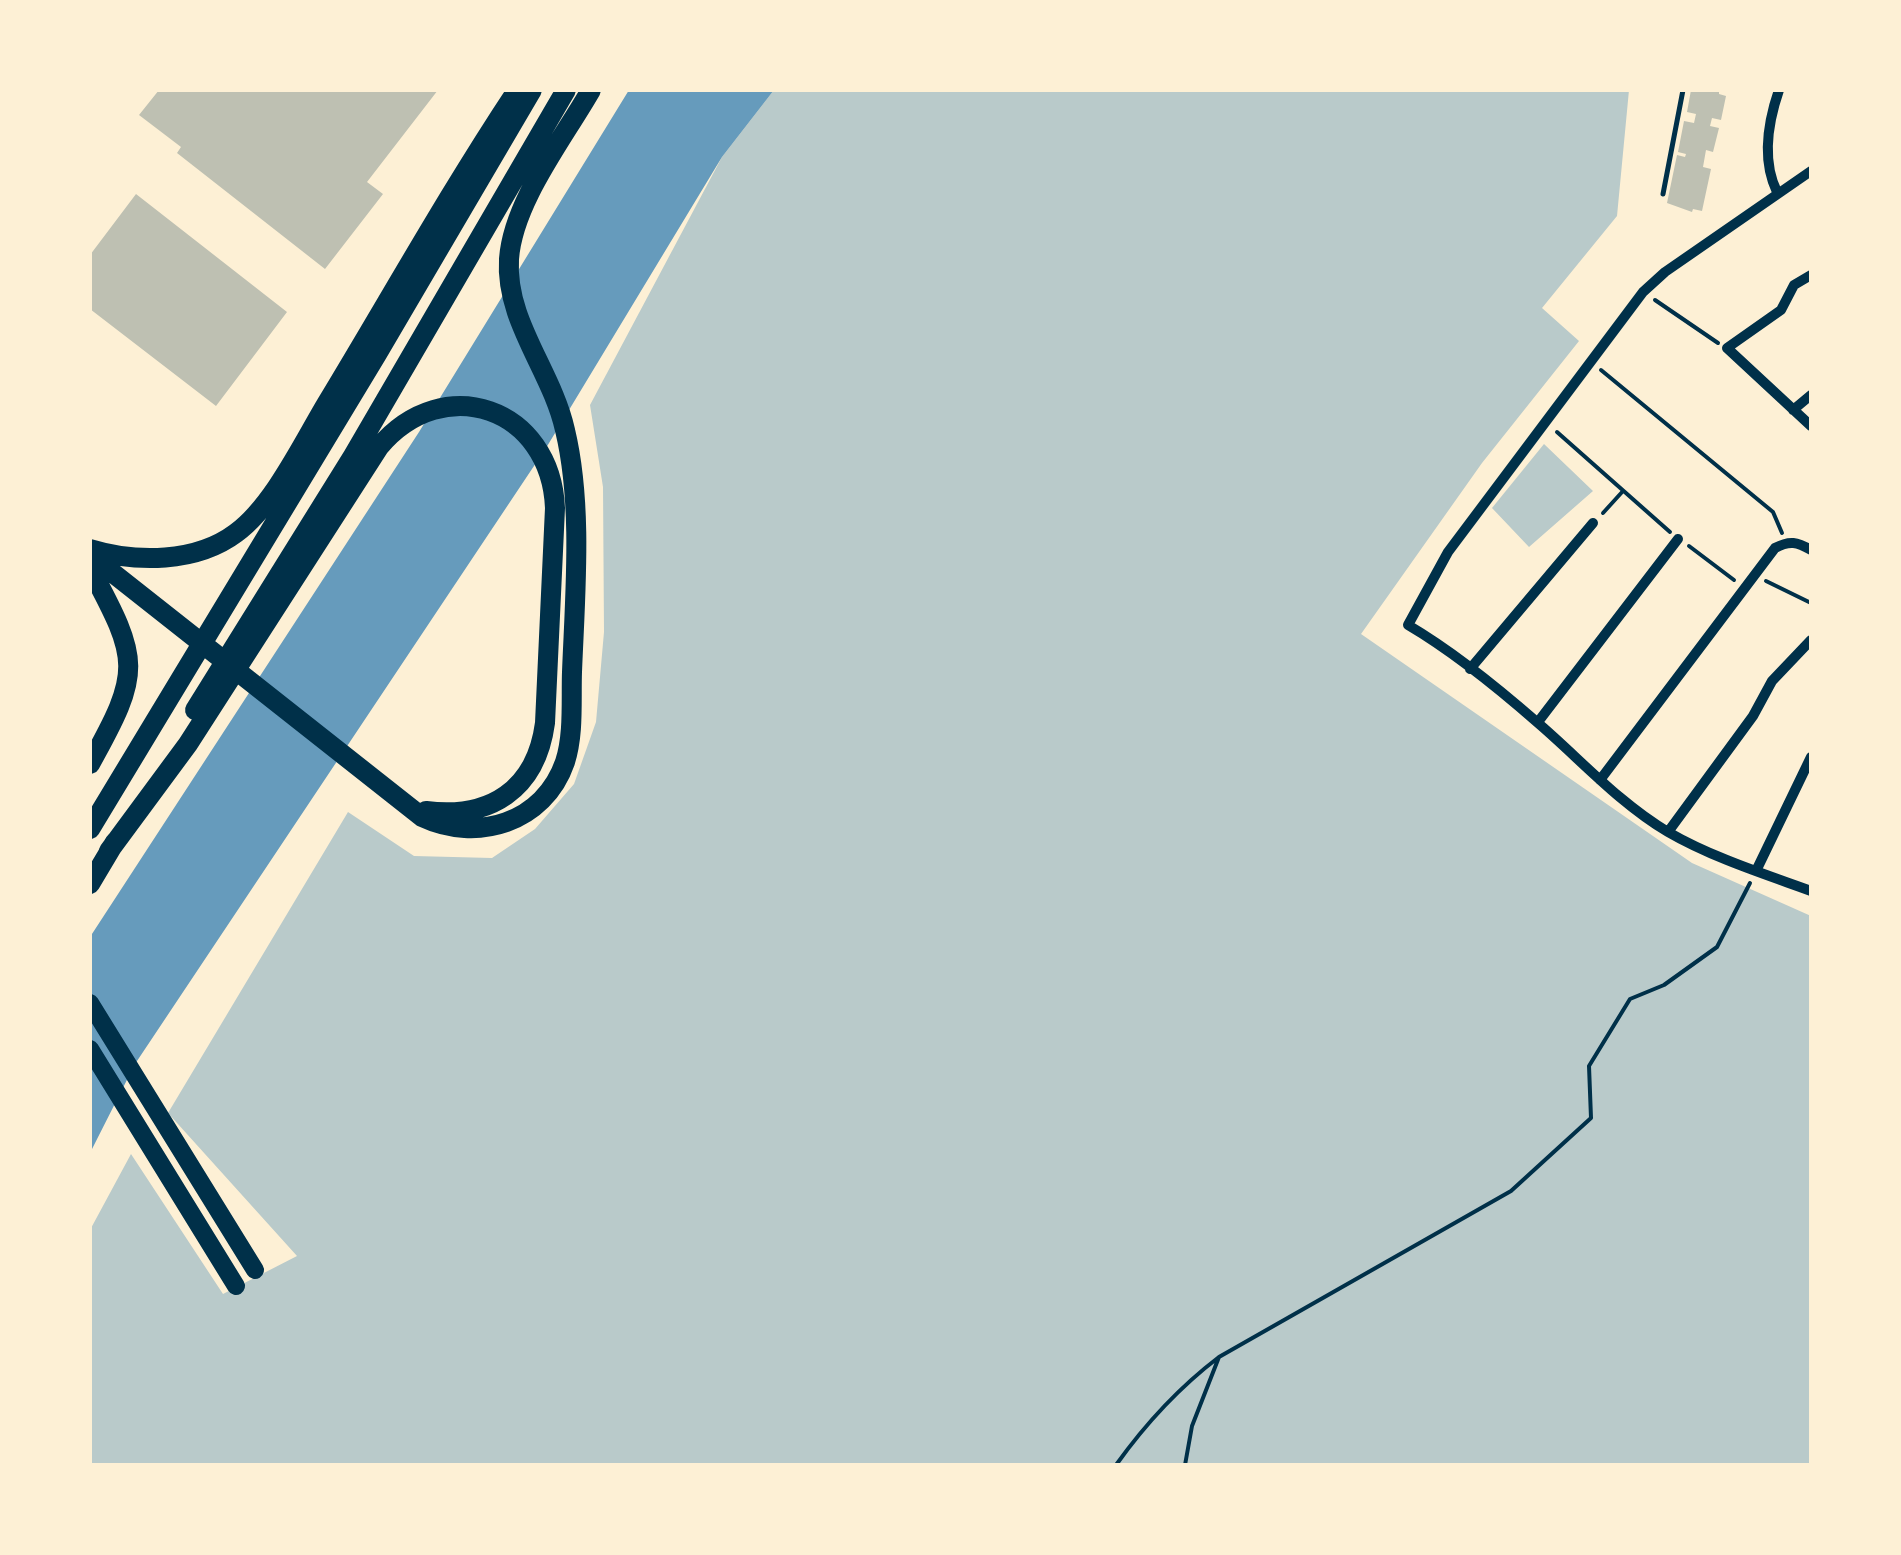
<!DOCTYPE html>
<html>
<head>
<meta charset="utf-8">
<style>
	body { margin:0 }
	#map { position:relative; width:1901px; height:1555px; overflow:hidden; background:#fdf0d5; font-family:"Public Sans",sans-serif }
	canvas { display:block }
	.frame { position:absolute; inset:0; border:92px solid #fdf0d5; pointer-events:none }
</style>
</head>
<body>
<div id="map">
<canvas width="1901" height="1555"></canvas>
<div class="frame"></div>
</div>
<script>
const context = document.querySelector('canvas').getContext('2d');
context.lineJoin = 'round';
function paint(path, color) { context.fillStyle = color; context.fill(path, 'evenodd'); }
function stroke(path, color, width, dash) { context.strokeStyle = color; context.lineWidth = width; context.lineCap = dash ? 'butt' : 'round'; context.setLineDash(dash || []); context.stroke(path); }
const green = new Path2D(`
	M774,90H1629L1617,216L1542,308L1579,341L1482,463L1361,634L1692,863L1811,916V1465H90V1230L131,1154L223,1294L297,1256L168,1113L348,812L414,856L492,858L535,829L574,784L596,722L604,632L603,487L590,405L722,157Z
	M1544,444L1593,491L1529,547L1492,508Z`);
const water = new Path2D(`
	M629,90H774L722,157L546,448L135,1064L90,1153V937L419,432Z`);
const building = new Path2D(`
	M159,90H438L367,182L383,194L325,269L177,153L181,147L139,115Z
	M1691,90H1719V94L1726,96L1721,120L1712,118L1710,126L1719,128L1713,152L1706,150L1703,167L1711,169L1702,211L1693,209L1692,212L1667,203L1677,155L1685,157L1686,154L1678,152L1684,121L1694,123L1696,114L1687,112Z
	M136,194L287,312L216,406L90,309V255Z`);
const path = new Path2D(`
	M1655,300L1718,343
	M1601,370L1773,512L1782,533
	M1557,432L1670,532
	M1603,513L1623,491
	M1689,546L1734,580
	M1766,581L1811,603
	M1116,1465C1146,1423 1177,1389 1219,1357L1511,1191L1591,1118L1589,1066L1630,999L1664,985L1717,947L1750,883
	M1185,1465L1192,1426L1219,1357`);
const service = new Path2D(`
	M1663,194L1683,90`);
const minor = new Path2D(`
	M1811,171L1665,272L1643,292L1448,552L1408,625C1454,652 1498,688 1538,723C1580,759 1619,803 1668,832C1711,857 1764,874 1811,891
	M1777,192C1762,161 1768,122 1779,90
	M1811,275L1794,285L1781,310L1727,348L1811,426
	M1793,410L1811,395
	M1470,669L1593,523
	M1538,722L1678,539
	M1600,780L1775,548C1790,540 1797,542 1811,550
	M1668,832L1753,716L1772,681L1811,640
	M1756,871L1811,757`);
const trunk = new Path2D(`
	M90,1003L255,1270
	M90,1049L236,1286`);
const motorway = new Path2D(`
	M90,549C136,563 196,563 236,533C273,506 303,443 327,403C390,299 449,193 516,92
	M90,555L422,817C477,843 544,823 565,762C574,734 571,701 572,672C575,595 583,505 565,430C552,371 505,321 509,259C513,202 563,139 591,90
	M90,568C140,661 142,671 90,764
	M195,710L353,456L566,90
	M90,829L377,354L532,90
	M109,851L188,744L379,447C444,370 551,408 555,508L545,723C536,790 490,819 426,811
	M90,884L115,842`);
paint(green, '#b9caca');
paint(water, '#669bbc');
paint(building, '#bec0b2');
stroke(path, '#003049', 4);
stroke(service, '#003049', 5);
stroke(minor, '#003049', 10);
stroke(trunk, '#003049', 18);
stroke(motorway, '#003049', 20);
</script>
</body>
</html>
